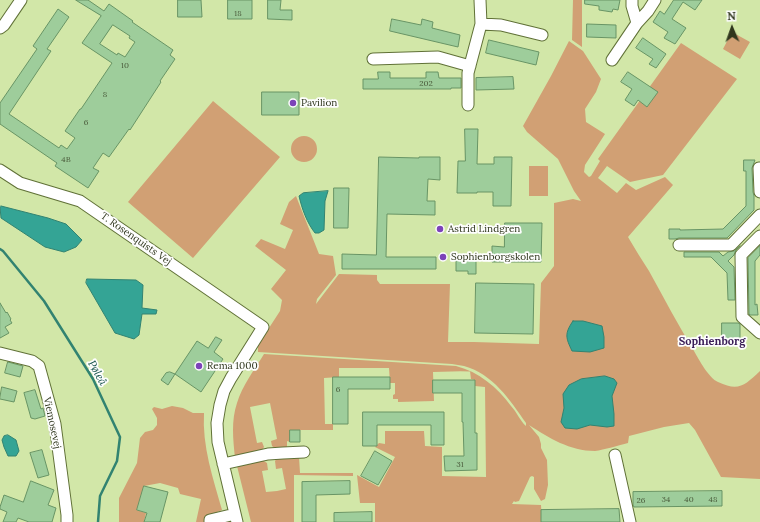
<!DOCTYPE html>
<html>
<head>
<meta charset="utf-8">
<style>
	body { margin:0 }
	#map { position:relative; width:760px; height:522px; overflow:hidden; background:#d2e7a8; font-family:Lora,serif }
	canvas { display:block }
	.north { position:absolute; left:712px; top:8px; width:40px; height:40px; -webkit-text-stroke:3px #fefefe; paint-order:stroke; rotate:358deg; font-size:11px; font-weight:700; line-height:16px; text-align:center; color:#2f361d }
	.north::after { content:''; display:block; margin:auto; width:14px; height:18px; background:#2f361d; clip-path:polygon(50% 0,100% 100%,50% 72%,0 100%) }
</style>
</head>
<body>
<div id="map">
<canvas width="760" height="522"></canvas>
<div class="north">N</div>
</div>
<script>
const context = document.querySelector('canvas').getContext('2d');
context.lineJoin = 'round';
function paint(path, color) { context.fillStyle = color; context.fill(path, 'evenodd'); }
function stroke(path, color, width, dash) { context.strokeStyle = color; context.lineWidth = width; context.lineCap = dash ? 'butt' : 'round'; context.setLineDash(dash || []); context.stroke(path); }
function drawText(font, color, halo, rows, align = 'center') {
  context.font = font + ' Lora,serif'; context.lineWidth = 3.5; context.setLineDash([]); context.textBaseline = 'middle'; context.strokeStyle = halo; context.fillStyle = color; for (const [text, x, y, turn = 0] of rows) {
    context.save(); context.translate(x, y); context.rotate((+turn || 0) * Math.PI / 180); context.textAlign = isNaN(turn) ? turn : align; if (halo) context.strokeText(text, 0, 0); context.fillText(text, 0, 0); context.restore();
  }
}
const green = new Path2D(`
	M573,0H582V47L572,40Z
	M732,32L750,42L740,59L723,49Z
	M569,41L583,51L601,79L596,92L585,109L586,122L605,134L585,165L584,172L589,177L591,176L600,161L598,159L681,43L737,79L663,175L630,182L607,166L598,178L617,193L626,183L636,190L665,177L673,185L628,237C635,249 642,260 649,271C664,298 678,325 694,351C699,360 709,378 718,382C739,392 745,385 760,371V479L721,477L695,430L689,423L664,427L629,436L628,443C619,445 604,450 595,451C570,451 549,438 529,425L539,437L541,444V448L547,460L548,485L545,499L541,501L534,489V477L532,476L530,477L519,501L515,502L514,501L512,504L541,505L542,522H375V503H360L357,475L379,487L395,457L375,447L379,443L385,444V431H424L425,446L442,447V476L486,477L485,387L475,386V380L471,379L470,371L433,372L434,401L398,402V399H393V395L395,394V383H390L389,368H339V377L324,378L325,424H333V430H290V442L287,441V448L276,449L272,446L271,441L277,439L270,403L250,407L257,443L262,442L264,447L261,452L235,458C233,439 231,421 237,403C242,386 255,369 264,354L456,366C479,372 497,387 511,406C517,412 520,421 526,426V423C510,400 493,374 464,366C460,365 456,365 452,364L258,352V345L280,311L282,300L271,289L286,270L255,246L261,239L285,249L293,230L280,224L289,202L296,196L319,254L333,256L336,275L317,299L316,304L339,274L377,275V280L380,284H450L448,342H474L539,344L541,283L554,266V203L573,199L581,201L574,191L558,159L527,132L523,126L551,76Z
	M213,101L280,157L193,258L128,202Z
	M291 149a13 13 0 1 1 26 0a13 13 0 1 1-26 0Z
	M529,166H548V196H529Z
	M172,406L183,408L193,413H204C202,446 213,478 222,510L207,516L205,522H196L201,499L180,494L178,488L160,483L144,486L137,510L146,513L144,522H119V498L137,463L140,438L145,432L153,430L157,425V418L152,409L154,407L162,409Z
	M299,457L300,473H353V476L294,475V522H251L237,466L262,460L267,463L268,470L262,471L266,492L277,491L286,489L282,468L276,469L275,461L277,458Z`);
const water = new Path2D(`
	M328,191L325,201L324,230L319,233H315C307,223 302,209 299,196L303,193Z
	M1,206L48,218L66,224L82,240L76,247L64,252L45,247L1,218L0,207Z
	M87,279L136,280L143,285L142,308L157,310L156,314H142L139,335L134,339L115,333L86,283Z
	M573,321H583L602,326L604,337V348L590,352L572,351C566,338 564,334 573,321Z
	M605,376L614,379L617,383L612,396L614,414V426L607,427L590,425L577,429L565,428L561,422L564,408L563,394L569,385L581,379Z
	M8,435L16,440L19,451L16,456H8L4,447L2,440L4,436Z`);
const stream = new Path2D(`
	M0,249L3,251L44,301L93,379L120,437L117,461L100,496L98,522`);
const building = new Path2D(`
	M76,0H88L104,11L109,4L133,21L132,22L173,50L170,55L175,59L160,81L161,82L130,130L129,129L109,157L103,153L93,168L99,171L88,188L55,166L57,163L0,124V103L37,49L33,46L58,9L69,17L47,49L51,51L9,114L59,148L61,145L67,149L75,138L65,131L80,109H81L112,63L82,43L101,16ZM113,25L130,36L129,38L135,42L125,57L118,53L117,55L100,44Z
	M178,0H201L202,17H178Z
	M228,0H252V19H228Z
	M268,0H281L280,10H292V20L268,19Z
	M585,0H620L618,10L613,9L612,12L599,10V6L585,4Z
	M674,0H702L695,10L683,2L672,19L686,28L675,44L664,38L668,32L653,22L660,11L664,14Z
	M392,19L421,25L422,19L433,22L432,28L460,35L458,47L390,31Z
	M587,24L616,25V38L587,37Z
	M643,38L666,54L656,68L649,64L653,59L636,48Z
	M489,40L539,52L536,65L486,53Z
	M378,72H390V78H426V72H438L439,78H461V88H451V89H363V79H378Z
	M628,72L658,92L647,107L638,100L634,106L625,100L632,89L621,82Z
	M513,77L514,89L476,90V78Z
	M262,92H299V115H262Z
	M465,129H478L477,164H494V157H512L511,206H493V192H477V193H457L458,161H465Z
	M379,157L419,158V157H440V180L428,179L427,201H435V215L387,214L386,257H436V269H342V254L376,255Z
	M744,160H755L752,168L753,192L754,196V210L727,238H679L675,239H669V229H680V230L723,229L746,206V171H744Z
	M334,188H349L348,228H334Z
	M505,223H542L541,262H492V246L504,247Z
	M740,246L736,250L734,255L728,261L734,267L735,300H728L727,273L711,257H684V252H719L723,256L728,252L734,251Z
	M760,246V255L755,261V305L757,304L758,315H750L749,314L748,258Z
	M460,257L474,258L473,259H476V274H468V271H456V259H460Z
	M476,283L534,284L533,334L475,333Z
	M0,303L6,313L7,312L11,319L10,320L12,323L5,327L9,333L0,338Z
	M722,323H738L740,324V340L722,339Z
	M216,337L222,340L214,352L223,359L201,392L175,374L197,341L208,348Z
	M8,362L23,366L20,377L5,373Z
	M170,372L175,374L168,385L161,380L166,373Z
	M333,377H390V389H348V424H333Z
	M433,380H475V433H477V470L445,471L444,456H464L463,422H462V393H433Z
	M2,387L17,391L14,402L0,399Z
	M35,390L41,409L43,408L45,416L35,419L31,418L24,393Z
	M363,412H444V445H431V425H377V446H363Z
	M290,430H300V442H290Z
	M42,450L49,475L38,478L30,453Z
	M375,451L392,461L378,485L361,476Z
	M31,481L54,490L48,505L56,508L52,522H29L18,518L16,522H3L7,512L0,509V507L4,495L23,502Z
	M350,481V494L316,495V522H302V482Z
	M144,486L168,492L160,522H144L147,513L137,510Z
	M722,491V506L634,507L633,505V492Z
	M619,509L620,522H541V510Z
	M372,512V522H334V513Z`);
const minor = new Path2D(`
	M632,0V6L637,23
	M481,24L501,25L542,35
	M0,28L4,25L21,0
	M373,59L438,57L470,66
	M612,60L637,23L648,11L655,0
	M468,105V73L481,24L480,0
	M759,168L760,192
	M0,170L20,183L80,201L263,327L231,378L224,391L220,405L217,423L218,442L237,522
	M760,236L741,255L742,317L760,333
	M679,245H731L760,215
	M0,353L32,361L39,366L55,424L67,515V522
	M615,455L630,522
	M223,464L268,454L283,453L304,452
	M210,522V520L235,514`);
const markers = [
	[293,103,4,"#7c43b9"],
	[440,229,4,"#7c43b9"],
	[443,257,4,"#7c43b9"],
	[199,366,4,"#7c43b9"]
];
const numberNames = [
	["18",238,14],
	["10",125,66],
	["202",426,84],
	["8",105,95],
	["6",86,123],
	["4B",66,160],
	["6",338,390],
	["31",460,465],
	["34",666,500],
	["40",689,500],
	["48",713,500],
	["26",641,501]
];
const poiNames = [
	["Pavilion",301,103],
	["Astrid Lindgren",448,229],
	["Sophienborgskolen",451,257],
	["Rema 1000",207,366]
];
const streetNames = [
	["T. Rosenquists Vej",136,239,35],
	["Viemosevej",52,423,78]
];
const neighbourhoodNames = [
	["Sophienborg",712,342]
];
const waterNames = [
	["Pøleå",97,373,61]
];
paint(green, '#d1a074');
paint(water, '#34a495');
stroke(water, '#328371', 1);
stroke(stream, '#328371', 2.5);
paint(building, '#9ecd9b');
stroke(building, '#689465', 1);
stroke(minor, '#607137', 13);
stroke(minor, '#fff', 11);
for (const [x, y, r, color] of markers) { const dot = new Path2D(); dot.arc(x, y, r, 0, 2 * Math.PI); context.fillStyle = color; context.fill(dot); stroke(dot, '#fefefe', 1.5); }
drawText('8px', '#4b5c3c', null, numberNames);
drawText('10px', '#2f361d', '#fefefe', poiNames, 'left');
drawText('10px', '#2f361d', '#fefefe', streetNames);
drawText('bold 11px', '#3b1f58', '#fefefe', neighbourhoodNames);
drawText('italic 11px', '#15524a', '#fefefe', waterNames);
</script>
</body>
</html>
